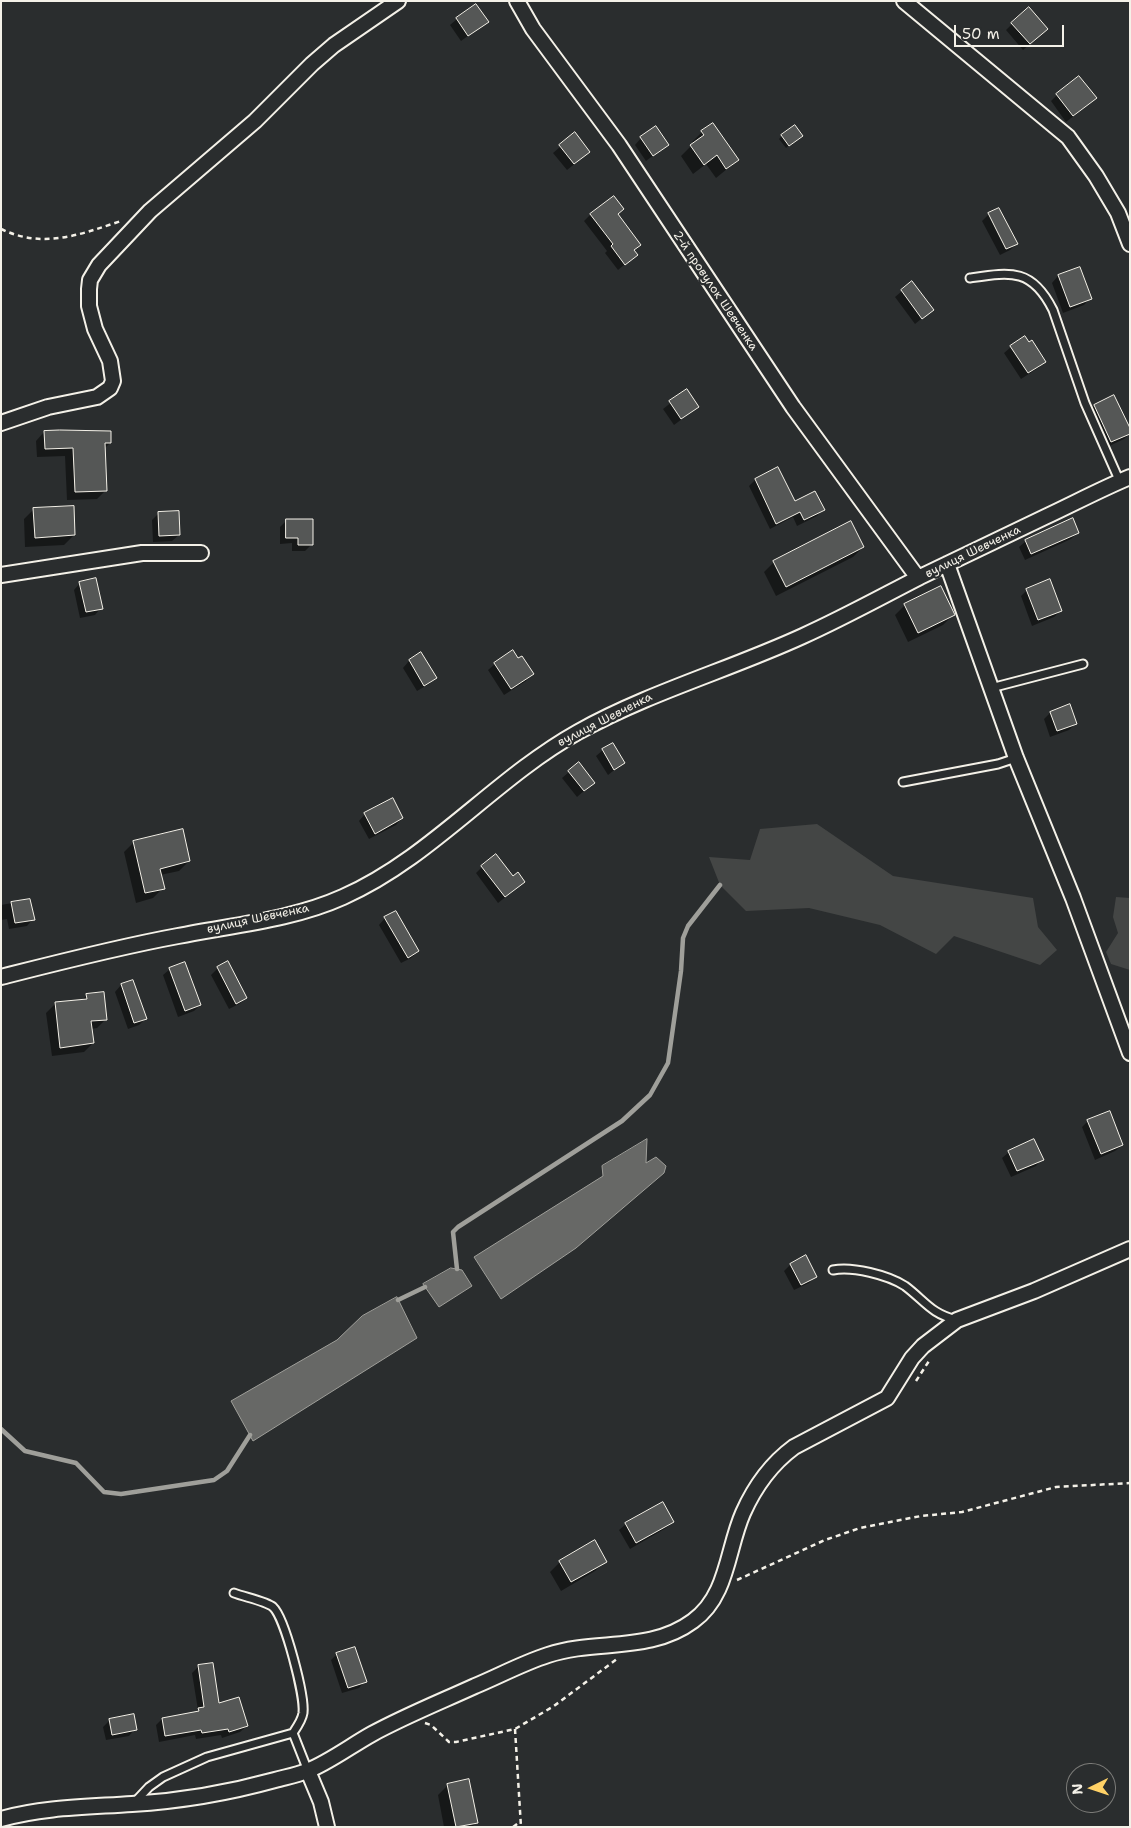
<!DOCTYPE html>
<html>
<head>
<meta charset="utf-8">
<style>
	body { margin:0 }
	#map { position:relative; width:1131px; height:1828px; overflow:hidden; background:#2a2d2e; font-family:"Shantell Sans",sans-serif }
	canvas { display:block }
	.frame { position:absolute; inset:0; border:2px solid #f4f1e8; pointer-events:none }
	.north { position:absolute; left:1066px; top:1763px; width:50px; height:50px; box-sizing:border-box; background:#2a2d2e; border:1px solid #7b7b78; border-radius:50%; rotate:266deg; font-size:14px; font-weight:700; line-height:20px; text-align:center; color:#f4f1e8 }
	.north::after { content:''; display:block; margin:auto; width:18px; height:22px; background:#ffd166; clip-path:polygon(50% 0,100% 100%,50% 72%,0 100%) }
	.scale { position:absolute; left:954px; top:25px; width:110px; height:22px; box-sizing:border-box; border:2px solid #f4f1e8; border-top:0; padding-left:6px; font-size:15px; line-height:18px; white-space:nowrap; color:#f4f1e8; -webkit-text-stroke:4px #2a2d2e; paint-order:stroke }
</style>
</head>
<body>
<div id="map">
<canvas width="1131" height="1828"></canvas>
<div class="frame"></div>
<div class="north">N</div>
<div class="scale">50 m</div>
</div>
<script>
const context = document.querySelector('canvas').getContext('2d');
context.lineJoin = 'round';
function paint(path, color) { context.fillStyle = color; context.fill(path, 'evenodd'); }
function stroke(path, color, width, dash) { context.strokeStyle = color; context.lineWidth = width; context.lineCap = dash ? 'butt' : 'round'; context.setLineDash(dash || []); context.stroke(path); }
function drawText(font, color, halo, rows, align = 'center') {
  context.font = font + ' "Shantell Sans",sans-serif'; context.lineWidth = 4.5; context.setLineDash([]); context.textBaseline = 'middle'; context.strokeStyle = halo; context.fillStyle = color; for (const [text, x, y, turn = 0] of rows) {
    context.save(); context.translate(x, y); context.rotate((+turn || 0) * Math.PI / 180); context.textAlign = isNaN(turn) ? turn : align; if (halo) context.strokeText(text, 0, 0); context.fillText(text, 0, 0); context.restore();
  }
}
const green = new Path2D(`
	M817,824L893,876L1033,898L1038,927L1057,950L1040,965L954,936L936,954L880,925L809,908L746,911L720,885L709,857L750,860L760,829Z
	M1116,897L1130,898V970L1111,964L1106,952L1118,933L1113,917Z`);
const water = new Path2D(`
	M647,1139L646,1163L656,1157L666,1166L664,1173L576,1248L501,1299L474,1257L603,1176L602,1166Z
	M451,1268L462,1270L472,1286L439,1307L423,1284Z
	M397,1297L417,1338L253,1441L231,1401L337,1340L362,1316Z`);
const shadow = new Path2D(`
	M457,19L487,22L461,41L450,25Z
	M1012,24L1040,35L1023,50L1006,30Z
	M1057,95L1089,104L1066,122L1051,101Z
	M713,124L738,160L716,178L706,164L693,174L681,156L693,144L692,142L702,132Z
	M575,134L582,158L567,170L553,153Z
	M782,136L798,138L786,148L779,139Z
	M641,138L667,145L646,161L635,145Z
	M591,214L617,215L639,245L633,251L636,255L618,270L605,253L607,251L584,221Z
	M989,214L1016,244L1010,250L1000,255L982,221Z
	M1079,269L1090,298L1084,305L1063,313L1052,283L1058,276Z
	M902,291L932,310L915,324L895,297Z
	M1011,347L1045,362L1038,368L1021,379L1004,353Z
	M686,391L698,407L674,425L663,409Z
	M1114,397L1130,433L1124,439L1105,448L1088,412L1094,406Z
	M44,432L110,443L104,449L106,490L97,499L67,500L65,456L37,457L36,441Z
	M755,480L794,503L823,509L817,516L797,526L793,517L770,529L749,486Z
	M34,509L74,535L64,545L25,547L24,519Z
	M159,513L179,535L172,541L153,542L152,520Z
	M286,521L312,544L305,551H292V543L280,544V527Z
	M1078,532L1071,539L1025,560L1019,547L1026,541Z
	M863,547L853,557L776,596L764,572L774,562Z
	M80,583L101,608L95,615L80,618L74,590Z
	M1027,590L1061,611L1054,617L1032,626L1021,596Z
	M905,605L953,615L943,625L908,642L895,615Z
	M421,654L435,678L429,684L417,691L403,668L409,661Z
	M495,664L532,674L526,681L504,695L488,670Z
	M1070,706L1076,723L1069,730L1050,737L1044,719L1050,713Z
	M603,750L623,763L608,775L596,756Z
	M569,772L593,783L577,797L562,778Z
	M365,814L402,818L396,825L369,839L359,821Z
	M134,842L189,861L179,871L160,875L163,888L153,898L136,903L124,852Z
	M482,867L513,878L517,888L498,903L476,873Z
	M29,900L33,919L27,926L9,929L7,919L1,920V905Z
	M385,918L418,951L411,958L401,963L379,925Z
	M228,963L246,998L239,1004L229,1009L211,975L218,968Z
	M170,969L200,1005L194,1011L178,1017L163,975Z
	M132,981L145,1019L139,1025L128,1029L115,992L121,985Z
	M87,995L106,1019L97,1028L91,1029L93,1043L84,1052L52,1056L46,1013L55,1004L81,1001Z
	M1088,1121L1122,1145L1115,1151L1095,1160L1082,1127Z
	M1009,1152L1042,1159L1036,1166L1011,1177L1002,1158Z
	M805,1257L815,1276L809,1283L794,1290L784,1271L790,1265Z
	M673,1522L666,1528L630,1549L619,1530L626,1524Z
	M605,1561L595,1571L561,1591L550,1572L560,1562Z
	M337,1654L365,1681L359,1688L342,1693L331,1660Z
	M199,1666L218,1705L247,1726L240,1732L222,1738L221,1735L196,1739L195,1735L159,1742L156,1725L162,1719L194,1713L198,1710L192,1673Z
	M110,1720L135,1729L129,1736L106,1740L103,1727Z
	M448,1785L476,1823L472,1827H444L438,1795Z`);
const stream = new Path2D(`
	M457,1269L453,1232L458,1227L622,1121L650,1095L668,1063L681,971L683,938L688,926L720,885
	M398,1300L425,1287
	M1,1429L25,1451L76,1463L104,1492L121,1494L214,1480L227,1471L250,1435`);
const building = new Path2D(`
	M476,4L489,22L468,36L456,18Z
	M1029,7L1048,29L1030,44L1011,23Z
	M1079,76L1097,98L1073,116L1056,94Z
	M713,123L739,160L726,169L717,155L704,165L690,145L704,135L701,131Z
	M795,125L803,136L789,146L781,135Z
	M656,126L669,145L653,156L640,137Z
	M575,132L590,152L574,164L559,145Z
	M614,196L624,209L618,214L641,245L634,250L638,255L625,265L611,246L613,244L590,214Z
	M999,208L1018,244L1006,249L988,213Z
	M1080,267L1092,299L1070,307L1058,275Z
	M912,281L934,310L922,319L901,290Z
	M1025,336L1029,342L1032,340L1046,362L1028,373L1010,346Z
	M687,389L699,407L681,419L669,401Z
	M1114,395L1130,428V434L1111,442L1094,405Z
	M60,430L111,431V443H105L107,491L75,492L73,448L45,449L44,431Z
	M778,467L795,501L815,491L825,510L804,520L800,512L776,524L755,479Z
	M74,506L75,535L35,538L33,508Z
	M179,511L180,535L159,536L158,512Z
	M1073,518L1079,533L1031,554L1025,540Z
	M286,519H313V545H298V538H286Z
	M851,521L864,547L786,587L773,561Z
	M96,578L103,609L86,612L79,582Z
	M1050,579L1062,611L1038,620L1026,589Z
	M941,586L955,615L918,633L904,604Z
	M513,650L518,658L522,656L534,674L511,689L494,663Z
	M421,652L437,678L424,686L409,660Z
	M1070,704L1077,724L1057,731L1050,712Z
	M613,743L625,763L614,770L602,749Z
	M579,762L595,783L584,791L568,771Z
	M393,798L403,818L375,834L364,813Z
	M183,829L190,861L160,869L165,889L145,893L133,841Z
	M496,854L513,876L518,872L525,882L505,897L481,866Z
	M30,899L35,920L15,923L11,902Z
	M396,911L419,951L408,958L384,917Z
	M228,961L247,998L236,1004L217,967Z
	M185,962L201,1005L185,1011L169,968Z
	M133,980L147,1019L134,1023L121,984Z
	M104,992L107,1020L91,1021L94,1043L60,1048L55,1002L87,999L86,994Z
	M1110,1111L1123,1145L1101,1154L1087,1120Z
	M1034,1139L1044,1160L1017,1171L1008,1151Z
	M806,1255L817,1277L801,1285L790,1264Z
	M663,1502L674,1522L636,1543L625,1523Z
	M595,1540L607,1562L571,1582L559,1561Z
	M355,1647L367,1682L348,1688L336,1653Z
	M213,1663L219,1703L239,1697L248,1726L229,1732L228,1729L202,1733L201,1730L165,1736L162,1718L199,1711L198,1708L204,1707L198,1665Z
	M134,1714L137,1730L112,1735L109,1719Z
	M469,1779L478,1823L456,1827L447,1784Z`);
const path = new Path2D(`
	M1,229C43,249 79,235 121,221
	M916,1381L929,1361
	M737,1580L825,1540L860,1528L921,1516L962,1512L1056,1487L1130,1483
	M425,1723L431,1725L449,1742H456L515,1729L554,1706L617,1659
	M515,1729L521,1827
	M513,1827L520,1822`);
const service = new Path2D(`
	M970,278C1011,272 1032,268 1053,310L1085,403L1120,482
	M991,688L1083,664
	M903,782L998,764L1016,758
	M833,1270C852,1266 888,1275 905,1286C925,1301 931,1314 957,1320
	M234,1593C244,1597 266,1601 273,1607C285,1618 305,1696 303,1713C302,1720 297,1727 293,1733
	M134,1803L149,1787L163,1777L207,1757L293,1733L308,1771`);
const minor = new Path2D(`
	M517,1L533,29L619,145L793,407L918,578
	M904,1L1068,137L1096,176L1118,213L1130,244
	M1,423L48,407L97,397L110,388L113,381L110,361L95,329L89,306V289L90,280L99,265L150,211L255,121L312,64L334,45L398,1
	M947,564L1016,758L1073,898L1130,1053
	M1,575L142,553H201
	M1,977C60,962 118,947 178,936C233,925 292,920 343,897C431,858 494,779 578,732C650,692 729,670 803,636C843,618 881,597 920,577C962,557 1003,537 1045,517C1073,504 1101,489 1130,477
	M308,1771L321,1802L327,1827
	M1,1819C43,1807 89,1807 132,1804C181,1801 228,1793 275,1780C286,1777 297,1775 307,1771C328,1763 352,1745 372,1734C405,1716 440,1702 475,1686C499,1676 523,1663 548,1655C596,1639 650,1653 693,1621C728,1596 727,1549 743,1513C755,1486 771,1464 794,1447L887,1398L912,1358L923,1346L957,1320L1034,1291L1130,1249`);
const streetNames = [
	["2-й провулок Шевченка",715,291,56],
	["вулиця Шевченка",973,552,-26],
	["вулиця Шевченка",605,720,-27],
	["вулиця Шевченка",258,919,-12]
];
paint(green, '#444645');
paint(water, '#676866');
stroke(water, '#9f9f9a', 1);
paint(shadow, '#0007');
stroke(stream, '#9f9f9a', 4.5);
paint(building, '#555756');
stroke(building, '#f4f1e8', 1);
stroke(service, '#f4f1e8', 11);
stroke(minor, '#f4f1e8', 18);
stroke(path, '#f4f1e8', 2.5, [5, 4]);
stroke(service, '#2a2d2e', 7);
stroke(minor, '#2a2d2e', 14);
drawText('12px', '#f4f1e8', '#2a2d2e', streetNames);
</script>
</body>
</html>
